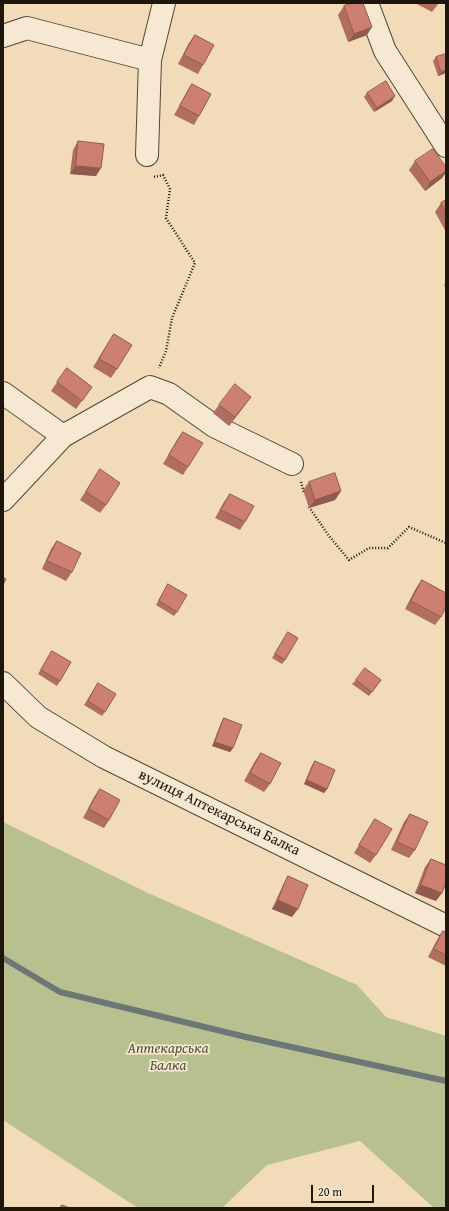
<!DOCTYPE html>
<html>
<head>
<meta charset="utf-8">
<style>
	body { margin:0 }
	#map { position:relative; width:449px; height:1211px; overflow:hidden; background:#f1dbb9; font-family:"Gentium Book Plus",serif }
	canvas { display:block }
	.frame { position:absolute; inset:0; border:4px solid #1e150b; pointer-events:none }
	.scale { position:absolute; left:311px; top:1185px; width:63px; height:18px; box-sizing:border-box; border:2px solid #1e150b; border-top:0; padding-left:5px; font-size:12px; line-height:14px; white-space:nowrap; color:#1e150b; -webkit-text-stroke:3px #f6e8d2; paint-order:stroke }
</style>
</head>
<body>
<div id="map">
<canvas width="449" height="1211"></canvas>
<div class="frame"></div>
<div class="scale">20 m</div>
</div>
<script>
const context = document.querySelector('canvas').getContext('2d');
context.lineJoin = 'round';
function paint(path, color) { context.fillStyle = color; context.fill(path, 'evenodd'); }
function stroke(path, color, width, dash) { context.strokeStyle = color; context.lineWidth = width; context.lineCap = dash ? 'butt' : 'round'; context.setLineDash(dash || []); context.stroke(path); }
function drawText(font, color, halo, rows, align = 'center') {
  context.font = font + ' "Gentium Book Plus",serif'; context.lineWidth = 3.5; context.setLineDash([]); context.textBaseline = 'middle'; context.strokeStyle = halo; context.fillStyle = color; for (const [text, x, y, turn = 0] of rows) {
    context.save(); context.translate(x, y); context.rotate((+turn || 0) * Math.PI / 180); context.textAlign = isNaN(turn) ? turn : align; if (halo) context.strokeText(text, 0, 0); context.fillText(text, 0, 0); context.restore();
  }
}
const green = new Path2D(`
	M3,822L148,893L357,985L386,1017L446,1036V1208H434L360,1141L267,1165L222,1208H138L3,1120Z`);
const stream = new Path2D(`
	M3,958L60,992L246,1037L446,1081`);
const path = new Path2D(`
	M154,177L163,175L170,189L166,218L195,263L172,318L166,351L159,368
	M301,482L304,493
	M309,507L329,536L349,560L369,548H388L409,527L446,543`);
const street = new Path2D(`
	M367,3L385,51L446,146
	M3,36L27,28L150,60
	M147,155L150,60L164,3
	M3,393L63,436
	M3,500L63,436L150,387L169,394L214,426L292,464
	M3,683L38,717L104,757L446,926`);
const wall = new Path2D(`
	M415,3H439L432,12Z
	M344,6L367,35L348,42L338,15Z
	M195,35L203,65L198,74L178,64L189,43Z
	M446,54V73L438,76L433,61L436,57Z
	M192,84L199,116L194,125L174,115L187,92Z
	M367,93L392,101L374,112L364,97Z
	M78,141L96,176L70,174L73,150Z
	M415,161L446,167V172L442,178L425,191L409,170Z
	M446,200V232L435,212L441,203Z
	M446,282V288L444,285Z
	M114,334L117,369L111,378L93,367Z
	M67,368L92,387L76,409L51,391Z
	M219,405H245L229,426L213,413Z
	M183,432L188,467L183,475L163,464L177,440Z
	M100,469L106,505L100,513L80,500Z
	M309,482L341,491L335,500L309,508L303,490Z
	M230,494L245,522L240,530L215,518L224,502Z
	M57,541L72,572L66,581L42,569L51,549Z
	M422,580L441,617L435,625L405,609L416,588Z
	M168,584L177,612L174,616L156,605Z
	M288,632L285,660L282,664L272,658Z
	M52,651L60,681L57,686L38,674Z
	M356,680H381L369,696L352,684Z
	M98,683L105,712L102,716L84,705Z
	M224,718L233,748L230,752L212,746L221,723Z
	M261,753L270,784L264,792L244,781L255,761Z
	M315,761L327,789L324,793L304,784L312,765Z
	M100,789L109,820L104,828L83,818L94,797Z
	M410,814L415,850L409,858L391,850L404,822Z
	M375,819L376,855L370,863L354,853L370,827Z
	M431,859L436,901L415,893L425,867Z
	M288,876L292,917L272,909L283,885Z
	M443,931L446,933V966L428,957L437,940Z`);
const shadedWall = new Path2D(`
	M372,27L367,35L348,42L354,34Z
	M446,70V73L438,76L441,72Z
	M395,96L392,101L374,112L377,108Z
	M76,166L101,168L96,176L70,174Z
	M446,171V172L442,178L425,191L430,182Z
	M251,397L245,405L229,426L235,417Z
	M341,491L335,500L309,508L315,500Z
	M215,742L233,748L230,752L212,746Z
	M307,780L327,789L324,793L304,784Z
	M421,885L442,893L436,901L415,893Z
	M278,900L298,909L292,917L272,909Z`);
const building = new Path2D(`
	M353,3H363L372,27L354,34L344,6Z
	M195,35L214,45L203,65L184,55Z
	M446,54V70L441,72L436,57Z
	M386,81L395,96L377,108L367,93Z
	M192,84L211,94L199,116L180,106Z
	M78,141L104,144L101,168L76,166Z
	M433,149L446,167V171L430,182L415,161Z
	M446,200V213L441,203Z
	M114,334L132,345L117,369L99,359Z
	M67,368L92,387L82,401L57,382Z
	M235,384L251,397L235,417L219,405Z
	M183,432L203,443L188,467L169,455Z
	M100,469L120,483L106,505L86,492Z
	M335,473L341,491L315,500L309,482Z
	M230,494L254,506L245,522L221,510Z
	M57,541L81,553L72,572L47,561Z
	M3,577L6,579L3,585Z
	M422,580L446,593V607L441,617L411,601Z
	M168,584L187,595L177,612L159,601Z
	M288,632L298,638L285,660L275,654Z
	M52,651L71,662L60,681L41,670Z
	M365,668L381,680L372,692L356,680Z
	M98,683L116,694L105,712L88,701Z
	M224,718L242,725L233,748L215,742Z
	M261,753L281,763L270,784L250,773Z
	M315,761L335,770L327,789L307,780Z
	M100,789L120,800L109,820L89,809Z
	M410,814L428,822L415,850L397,842Z
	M375,819L392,829L376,855L359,845Z
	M431,859L446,865V882L442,893L421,885Z
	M288,876L308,885L298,909L278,900Z
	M443,931L446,933V955L434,949Z
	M62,1205L70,1208H60Z`);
const streetNames = [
	["вулиця Аптекарська Балка",219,813,26]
];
const parkNames = [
	["Аптекарська",168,1049],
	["Балка",168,1066]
];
paint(green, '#b9c090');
stroke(stream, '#6d7775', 6);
stroke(street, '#534636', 24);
stroke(path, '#1e150b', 2.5, [1, 2]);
stroke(street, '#f6e8d2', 22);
paint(wall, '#b06e61');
paint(shadedWall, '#905a4f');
paint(building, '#cd8071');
stroke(building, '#905a4f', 1);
drawText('15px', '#1e150b', '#f6e8d2', streetNames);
drawText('italic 15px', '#54513a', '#f6e8d2', parkNames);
</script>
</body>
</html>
